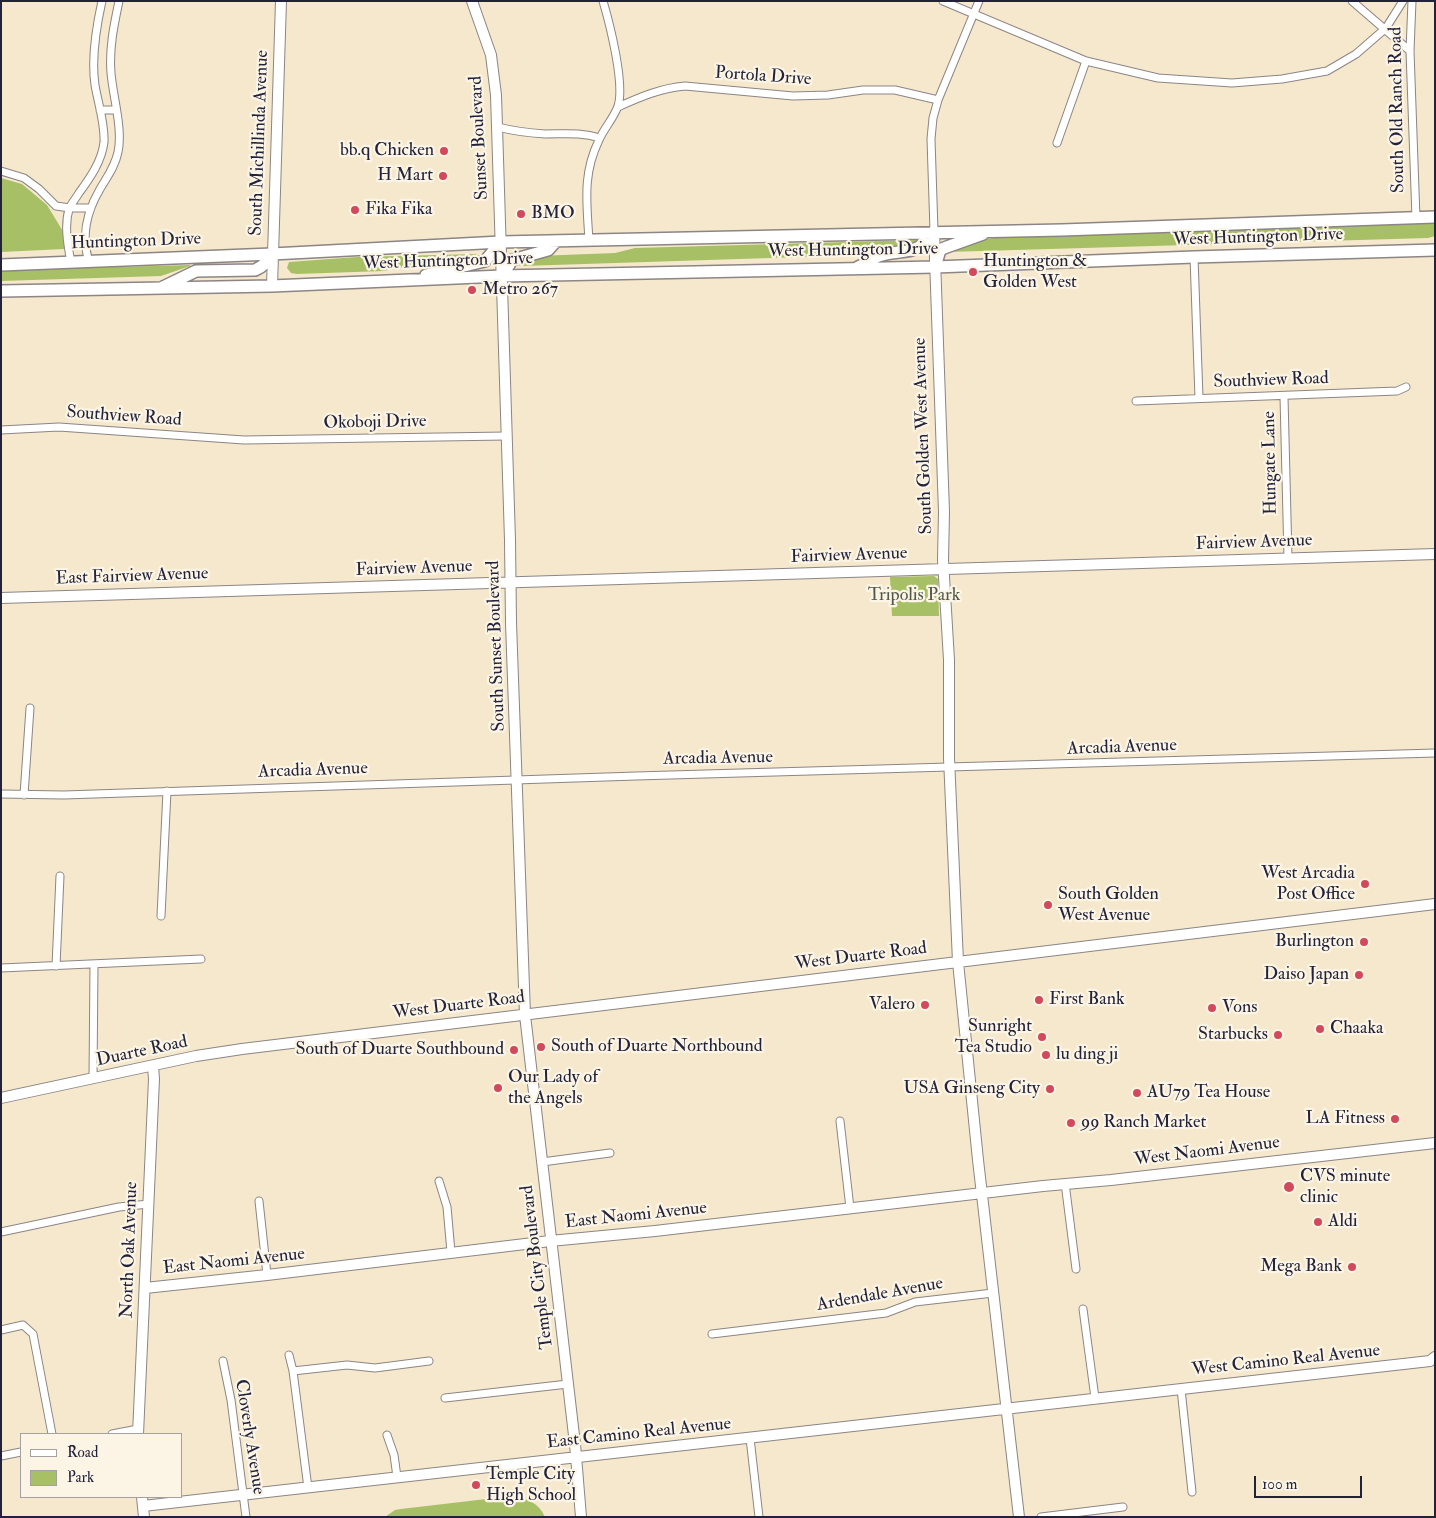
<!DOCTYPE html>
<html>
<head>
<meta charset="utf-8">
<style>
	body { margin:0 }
	#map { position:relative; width:1436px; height:1518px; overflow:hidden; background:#f5e8cd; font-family:"IM FELL Double Pica",serif }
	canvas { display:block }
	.frame { position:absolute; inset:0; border:2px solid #22223b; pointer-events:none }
	.legend { position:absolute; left:20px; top:1433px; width:162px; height:65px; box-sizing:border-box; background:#fcf5e5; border:1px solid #a5a1a1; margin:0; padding:6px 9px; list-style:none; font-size:15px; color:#22223b }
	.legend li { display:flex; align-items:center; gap:10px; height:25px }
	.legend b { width:25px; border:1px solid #a5a1a1 }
	.scale { position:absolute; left:1254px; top:1476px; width:108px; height:22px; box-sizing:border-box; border:2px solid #22223b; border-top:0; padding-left:6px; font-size:15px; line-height:18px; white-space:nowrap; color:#22223b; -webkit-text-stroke:4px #fcf5e5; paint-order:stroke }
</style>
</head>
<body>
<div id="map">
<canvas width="1436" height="1518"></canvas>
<div class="frame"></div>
<ul class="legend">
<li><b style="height:6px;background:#fff"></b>Road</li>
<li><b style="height:14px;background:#a7c066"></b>Park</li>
</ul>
<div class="scale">100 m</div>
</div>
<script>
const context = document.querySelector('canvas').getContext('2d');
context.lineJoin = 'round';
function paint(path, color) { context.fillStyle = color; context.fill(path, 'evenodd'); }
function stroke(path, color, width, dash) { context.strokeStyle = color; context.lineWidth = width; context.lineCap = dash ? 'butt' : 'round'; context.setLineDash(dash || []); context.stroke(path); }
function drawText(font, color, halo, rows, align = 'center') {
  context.font = font + ' "IM FELL Double Pica",serif'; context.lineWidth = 4.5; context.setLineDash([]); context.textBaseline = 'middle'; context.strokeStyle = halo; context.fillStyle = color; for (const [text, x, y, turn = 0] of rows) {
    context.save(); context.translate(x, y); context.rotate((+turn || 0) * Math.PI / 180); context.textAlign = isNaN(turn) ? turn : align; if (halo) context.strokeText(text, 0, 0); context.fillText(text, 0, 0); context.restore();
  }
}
const green = new Path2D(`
	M1,178L22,184L47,205L64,233V249L1,252Z
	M1435,223V236L1428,238L946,252L972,241L1002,237Z
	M919,240L920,244L864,255L522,266L517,264L537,256L615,253L635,248Z
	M476,254L478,258L464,264L409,266L383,271L297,274L291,273L287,268L289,262L357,257Z
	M190,265V266L161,276L1,281V270Z
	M934,576L938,579L939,616H892L890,577Z
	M512,1496C526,1497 539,1503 545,1517H385L395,1510L401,1509Z`);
const street = new Path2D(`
	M943,1L1086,61L1158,78L1232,83L1282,79L1327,71L1356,54L1386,28L1403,1
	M1352,1L1410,51
	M1412,1L1410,51L1416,218
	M618,107C640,97 661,88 685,86L793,96L828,95L863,90H895L938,100
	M100,110H116
	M498,127C513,131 529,133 545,134C564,134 581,132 600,138
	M1057,143L1086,61
	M1,171L24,178L39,189L56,206L70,208H90
	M934,231L931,139L933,118L938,100L979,1
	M589,241C587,203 582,175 599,140C604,128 614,118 618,106C625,84 610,25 603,1
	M1194,257L1199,398
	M89,262C81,236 86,213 100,189C107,177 115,167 118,152C123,129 113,97 111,73C109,48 114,25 119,1
	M71,263C68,246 64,226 69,209C71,204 76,198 79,193C90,178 102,161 104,142C105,123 98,103 95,85C91,58 96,28 102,1
	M1284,397L1288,558
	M1136,401L1397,391L1406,387
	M1,430L59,427L244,440L506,436
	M1,794L64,795L636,776L1435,753
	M24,795L30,708
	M161,916L167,791
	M56,966L60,876
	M1,968L201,959
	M93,1079L94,964
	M840,1121L850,1208
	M542,1162L610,1153
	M439,1181L447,1207L451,1252
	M1065,1183L1076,1269
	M259,1201L267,1275
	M1,1232L119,1207L149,1204
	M1083,1309L1095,1398
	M1,1330L23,1325L33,1334L52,1434
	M712,1334L886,1313L915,1302L993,1293
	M289,1355L293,1371L308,1488
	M223,1361L231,1400L246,1517
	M293,1371L347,1365L375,1368L429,1361
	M1181,1389L1192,1492
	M445,1398L568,1384
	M112,1434L138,1429
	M387,1435L394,1455L397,1477
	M750,1438L759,1517
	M1,1456L21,1452
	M1041,1517L1123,1507`);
const secondary = new Path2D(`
	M472,1L491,55L496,95L510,540L511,623L525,1015L575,1444L581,1517
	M934,231L944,512L943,560L949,660V758L958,962L978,1160L1019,1517
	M272,286L281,1
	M1,598L1435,554
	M1,1098L196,1056L242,1049L1435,904
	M145,1288L267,1275L550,1241L655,1231L1043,1186L1111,1180L1435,1143
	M138,1434L154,1079L153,1067
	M142,1497L144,1517
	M143,1506L1430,1361L1435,1357`);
const primary = new Path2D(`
	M1,265L272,254L501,242L1062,230L1435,217
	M858,267C865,264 872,259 879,256C904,248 917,258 934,231
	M935,267L940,250L944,248L983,234
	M426,275L485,261L501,242
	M502,276L512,260L548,250L556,241
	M163,287L196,271L255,270C264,266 267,262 272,254
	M1,291L272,286L502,276L935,267L1194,257L1435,250`);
const markers = [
	[444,151,5,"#d1495b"],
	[443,176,5,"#d1495b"],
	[355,210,5,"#d1495b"],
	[521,214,5,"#d1495b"],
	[973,272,5,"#d1495b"],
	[472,290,5,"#d1495b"],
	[1365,884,5,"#d1495b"],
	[1048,905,5,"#d1495b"],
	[1364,942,5,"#d1495b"],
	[1359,975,5,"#d1495b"],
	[1039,1000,5,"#d1495b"],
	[925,1005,5,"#d1495b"],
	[1212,1008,5,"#d1495b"],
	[1320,1029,5,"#d1495b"],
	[1278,1035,5,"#d1495b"],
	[1042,1037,5,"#d1495b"],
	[541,1047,5,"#d1495b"],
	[514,1050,5,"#d1495b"],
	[1046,1055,5,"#d1495b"],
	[498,1088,5,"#d1495b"],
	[1050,1089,5,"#d1495b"],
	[1137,1093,5,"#d1495b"],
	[1395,1119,5,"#d1495b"],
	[1071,1123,5,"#d1495b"],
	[1289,1187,6,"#d1495b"],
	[1318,1222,5,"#d1495b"],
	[1352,1267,5,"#d1495b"],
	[476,1485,5,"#d1495b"]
];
const streetNames = [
	["Portola Drive",763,77,4],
	["South Old Ranch Road",1398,110,-91],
	["Sunset Boulevard",480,138,-93],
	["South Michillinda Avenue",260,143,-88],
	["West Huntington Drive",1258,238,-2],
	["Huntington Drive",136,242,-2],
	["West Huntington Drive",853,251,-1],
	["West Huntington Drive",448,262,-2],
	["Southview Road",1271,381,-2],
	["Southview Road",124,417,4],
	["Okoboji Drive",375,423,-1],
	["South Golden West Avenue",924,436,-92],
	["Hungate Lane",1271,463,-91],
	["Fairview Avenue",1254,543,-2],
	["Fairview Avenue",849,556,-2],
	["Fairview Avenue",414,569,-2],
	["East Fairview Avenue",132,577,-2],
	["South Sunset Boulevard",497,646,-92],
	["Arcadia Avenue",1122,748,-2],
	["Arcadia Avenue",718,759,-1],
	["Arcadia Avenue",313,771,-2],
	["West Duarte Road",861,957,-7],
	["West Duarte Road",459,1006,-7],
	["Duarte Road",142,1052,-12],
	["West Naomi Avenue",1207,1152,-7],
	["East Naomi Avenue",636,1216,-6],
	["North Oak Avenue",130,1250,-88],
	["East Naomi Avenue",234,1262,-6],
	["Temple City Boulevard",538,1267,-97],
	["Ardendale Avenue",880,1295,-10],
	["West Camino Real Avenue",1286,1361,-6],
	["East Camino Real Avenue",639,1434,-6],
	["Cloverly Avenue",249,1437,81]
];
const poiNames = [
	["bb.q Chicken",434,151,"right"],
	["H Mart",433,176,"right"],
	["Fika Fika",365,210],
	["BMO",531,214],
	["Huntington &",983,262],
	["Golden West",983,283],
	["Metro 267",482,290],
	["West Arcadia",1355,874,"right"],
	["Post Office",1355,895,"right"],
	["South Golden",1058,895],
	["West Avenue",1058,916],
	["Burlington",1354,942,"right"],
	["Daiso Japan",1349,975,"right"],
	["First Bank",1049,1000],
	["Valero",915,1005,"right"],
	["Vons",1222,1008],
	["Sunright",1032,1027,"right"],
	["Tea Studio",1032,1048,"right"],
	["Chaaka",1330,1029],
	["Starbucks",1268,1035,"right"],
	["South of Duarte Northbound",551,1047],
	["South of Duarte Southbound",504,1050,"right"],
	["lu ding ji",1056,1055],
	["Our Lady of",508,1078],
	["the Angels",508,1099],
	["USA Ginseng City",1040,1089,"right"],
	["AU79 Tea House",1147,1093],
	["LA Fitness",1385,1119,"right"],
	["99 Ranch Market",1081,1123],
	["CVS minute",1300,1177],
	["clinic",1300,1198],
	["Aldi",1328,1222],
	["Mega Bank",1342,1267,"right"],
	["Temple City",486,1475],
	["High School",486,1496]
];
const parkNames = [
	["Tripolis Park",914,596]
];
paint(green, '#a7c066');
stroke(street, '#8c8584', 9);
stroke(secondary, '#8c8584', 12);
stroke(primary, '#8c8584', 14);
stroke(street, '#fff', 7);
stroke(secondary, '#fff', 10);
stroke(primary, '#fff', 11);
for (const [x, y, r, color] of markers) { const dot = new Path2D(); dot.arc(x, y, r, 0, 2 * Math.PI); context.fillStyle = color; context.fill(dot); stroke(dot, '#fcf5e5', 2); }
drawText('18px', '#22223b', '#fcf5e5', streetNames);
drawText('18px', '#22223b', '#fcf5e5', poiNames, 'left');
drawText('18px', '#51594a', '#fcf5e5', parkNames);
</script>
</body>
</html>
